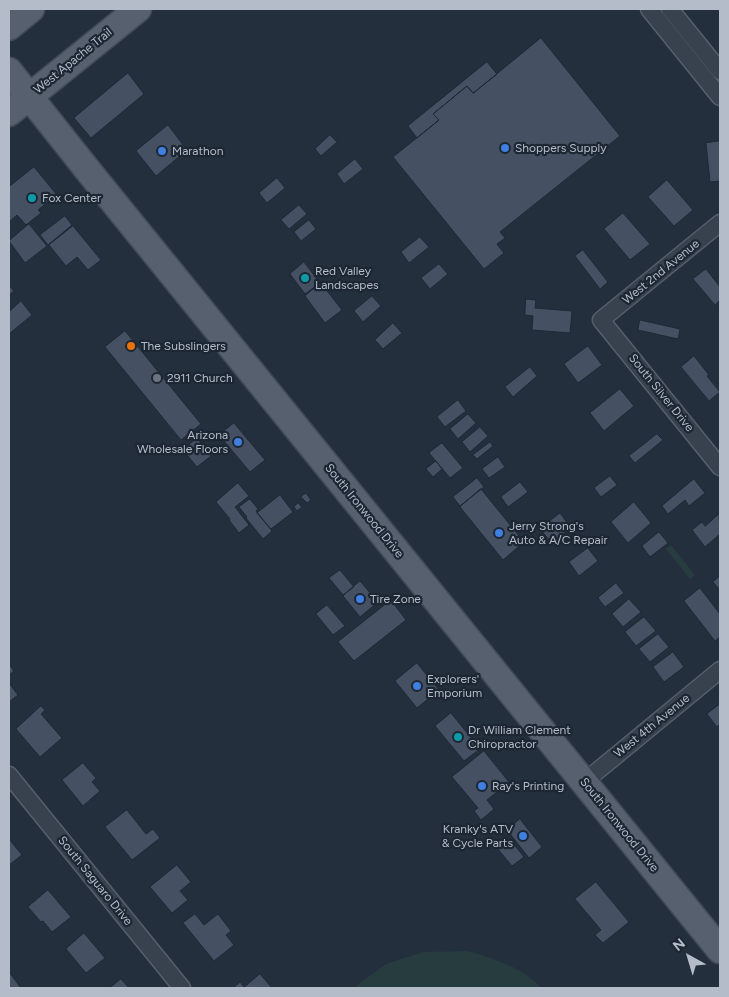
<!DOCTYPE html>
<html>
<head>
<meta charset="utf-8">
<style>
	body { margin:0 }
	#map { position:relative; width:729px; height:997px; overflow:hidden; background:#242f3e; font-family:Figtree,sans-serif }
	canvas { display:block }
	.frame { position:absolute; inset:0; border:10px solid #b4bcc9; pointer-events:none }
	.north { position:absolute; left:664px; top:932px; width:50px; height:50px; -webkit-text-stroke:4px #1d2633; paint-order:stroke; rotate:321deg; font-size:14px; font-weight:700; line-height:20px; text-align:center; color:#b4bcc9 }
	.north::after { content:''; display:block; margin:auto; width:18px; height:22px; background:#b4bcc9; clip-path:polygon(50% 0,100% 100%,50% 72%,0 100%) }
</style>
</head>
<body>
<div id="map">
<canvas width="729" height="997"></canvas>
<div class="frame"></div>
<div class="north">N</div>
</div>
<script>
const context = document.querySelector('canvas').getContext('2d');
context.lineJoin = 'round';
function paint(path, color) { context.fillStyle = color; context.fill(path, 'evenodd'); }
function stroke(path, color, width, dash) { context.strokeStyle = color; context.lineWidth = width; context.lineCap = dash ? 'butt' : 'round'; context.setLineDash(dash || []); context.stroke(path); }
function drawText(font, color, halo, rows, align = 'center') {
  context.font = font + ' Figtree,sans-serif'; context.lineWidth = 4.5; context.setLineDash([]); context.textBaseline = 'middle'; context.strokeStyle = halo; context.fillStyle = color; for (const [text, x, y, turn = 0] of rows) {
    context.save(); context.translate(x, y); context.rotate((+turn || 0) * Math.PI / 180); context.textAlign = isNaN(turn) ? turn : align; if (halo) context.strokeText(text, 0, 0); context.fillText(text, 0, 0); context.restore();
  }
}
const green = new Path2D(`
	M671,545L695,575L690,579L666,549Z
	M468,951C494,959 523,967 541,988H358L356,986L386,964L423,952Z`);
const building = new Path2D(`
	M541,38L620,136L500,232L505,238L497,244L504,253L484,269L393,157L439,120L433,114L467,86L473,93Z
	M487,62L497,74L473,93L467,86L433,114L439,120L417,138L408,126Z
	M128,73L144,94L91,138L74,118Z
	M168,125L187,150L156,176L136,151Z
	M330,135L337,142L321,156L315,149Z
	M720,141V181L710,182L706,143Z
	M355,159L363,169L344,184L337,174Z
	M34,167L57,195L38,210L41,213L26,225L17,215L9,222V187Z
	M277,178L285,188L267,203L259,193Z
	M667,180L693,210L674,226L648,197Z
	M299,205L307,214L289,229L281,220Z
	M623,213L650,244L630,260L604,229Z
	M65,216L72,225L48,245L40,235Z
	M309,220L316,229L301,241L294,232Z
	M29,224L47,246L25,263L9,241Z
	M73,226L101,260L88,270L77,257L66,266L49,245Z
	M420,237L429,247L409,263L401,252Z
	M583,250L608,282L600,289L575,256Z
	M304,262L320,283L305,294L290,274Z
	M439,264L448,274L430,289L421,278Z
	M706,269L720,287V300L715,305L693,279Z
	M321,283L342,310L325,323L305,296Z
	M9,285L14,291L9,295Z
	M372,296L381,306L363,322L354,311Z
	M526,299L536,300L535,308L572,311L570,333L532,330L533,316L525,315Z
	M21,301L32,315L9,334V312Z
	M640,320L680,329L678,339L638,330Z
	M393,323L402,333L383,349L375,340Z
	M125,331L201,424L181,440L105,347Z
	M588,346L602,365L578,383L564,364Z
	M694,356L709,375L707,376L720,392L709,401L681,367Z
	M530,367L537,376L513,397L505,387Z
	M620,389L634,406L604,431L590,413Z
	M458,400L466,411L445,427L437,417Z
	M468,414L476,423L458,439L450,429Z
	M234,423L265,460L250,472L219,435Z
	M480,427L488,436L470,452L462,442Z
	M657,434L663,440L635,463L629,456Z
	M197,438L211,456L197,467L183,450Z
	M490,442L493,446L477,459L473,455Z
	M442,443L463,468L450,478L429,453Z
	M498,457L505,467L489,478L482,469Z
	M436,461L442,469L433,477L426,469Z
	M610,476L617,485L601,497L594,488Z
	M477,478L484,487L460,506L453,497Z
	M694,479L705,493L689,506L685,500L668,514L662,506Z
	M520,482L528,492L508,507L501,497Z
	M238,483L249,496L235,507L249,525L239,533L229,520L230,519L216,502Z
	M481,489L524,542L503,560L460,507Z
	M306,493L311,500L307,503L301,497Z
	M280,495L293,512L271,529L257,513Z
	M250,499L258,509L256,511L272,531L263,539L246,518L247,517L239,507Z
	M634,502L651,523L628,543L611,522Z
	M298,503L302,507L297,511L294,507Z
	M560,513L571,528L552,543L540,529Z
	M719,514L720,534L705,547L692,530L702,522L705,526Z
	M659,532L668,543L650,557L642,546Z
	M588,548L598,561L579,576L569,562Z
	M340,570L354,587L343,595L329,578Z
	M720,576V590L713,582Z
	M360,581L378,602L360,617L343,596Z
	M616,583L624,593L605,607L598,598Z
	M700,588L720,614V637L715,641L684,601Z
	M629,599L641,612L623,627L612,614Z
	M391,600L406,620L354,661L338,642Z
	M327,605L345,626L333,635L316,614Z
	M644,617L656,631L636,646L625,632Z
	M658,634L669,647L650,662L639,649Z
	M673,652L684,667L664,682L653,667Z
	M417,663L439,690L417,708L395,681Z
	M9,664L14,671L9,675Z
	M9,683L18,695L9,702Z
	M720,704V724L717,727L707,714Z
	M41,706L45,710L41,714L62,738L40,757L16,729Z
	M451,713L480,749L464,761L435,726Z
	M484,751L509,782L487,800L494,809L481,820L474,811L478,808L452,777Z
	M83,763L96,778L92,782L100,791L83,806L62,780Z
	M127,810L146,834L153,829L160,838L132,860L105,827Z
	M520,819L542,847L529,858L507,830Z
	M509,838L524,857L512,866L497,848Z
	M9,839L22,855L9,865Z
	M177,865L191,882L180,891L188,900L172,913L150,887Z
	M596,882L629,922L603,943L595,935L601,930L575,899Z
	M48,890L71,917L52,932L43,921L41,922L28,907Z
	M195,914L204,925L218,914L231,931L226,935L234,945L214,961L183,923Z
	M84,933L105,958L86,973L66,949Z
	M9,972L21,988H9Z
	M260,974L272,988H233L240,982L244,987Z
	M121,979L129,988H110Z`);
const minor = new Path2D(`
	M649,9L720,97
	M670,9L720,71
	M720,223L601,320L720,467
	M9,775L182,988
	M584,782L720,670`);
const primary = new Path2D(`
	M9,27L31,9
	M9,71L86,168L720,950
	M9,113L138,9`);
const markers = [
	[505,148,5,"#3f7fe0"],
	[162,151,5,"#3f7fe0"],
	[32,198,5,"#0f9aa8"],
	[305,278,5,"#0f9aa8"],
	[131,346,5,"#e8710a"],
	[157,378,5,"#6b7280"],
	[238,442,5,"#3f7fe0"],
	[499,533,5,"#3f7fe0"],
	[360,599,5,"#3f7fe0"],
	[417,686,5,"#3f7fe0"],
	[458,737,5,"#0f9aa8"],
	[482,786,5,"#3f7fe0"],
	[523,836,5,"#3f7fe0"]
];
const streetNames = [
	["West Apache Trail",73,61,-39],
	["West 2nd Avenue",661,272,-39],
	["South Silver Drive",661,393,51],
	["South Ironwood Drive",364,511,51],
	["West 4th Avenue",652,726,-39],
	["South Ironwood Drive",619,825,51],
	["South Saguaro Drive",95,881,51]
];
const poiNames = [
	["Shoppers Supply",515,148],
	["Marathon",172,151],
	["Fox Center",42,198],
	["Red Valley",315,271],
	["Landscapes",315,285],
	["The Subslingers",141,346],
	["2911 Church",167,378],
	["Arizona",228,435,"right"],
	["Wholesale Floors",228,449,"right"],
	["Jerry Strong's",509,526],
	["Auto & A/C Repair",509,540],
	["Tire Zone",370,599],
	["Explorers'",427,679],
	["Emporium",427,693],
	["Dr William Clement",468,730],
	["Chiropractor",468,744],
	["Ray's Printing",492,786],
	["Kranky's ATV",513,829,"right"],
	["& Cycle Parts",513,843,"right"]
];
paint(green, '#263c3f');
paint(building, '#455162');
stroke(building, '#1f2835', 1);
stroke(minor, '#565f6c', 19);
stroke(primary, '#414a57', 29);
stroke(minor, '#38414e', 16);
stroke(primary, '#56606e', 26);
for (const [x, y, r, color] of markers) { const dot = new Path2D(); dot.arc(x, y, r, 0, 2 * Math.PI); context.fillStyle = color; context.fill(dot); stroke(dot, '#1d2633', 2); }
drawText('12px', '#b4bcc9', '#1d2633', streetNames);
drawText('12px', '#b4bcc9', '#1d2633', poiNames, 'left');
</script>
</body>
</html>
